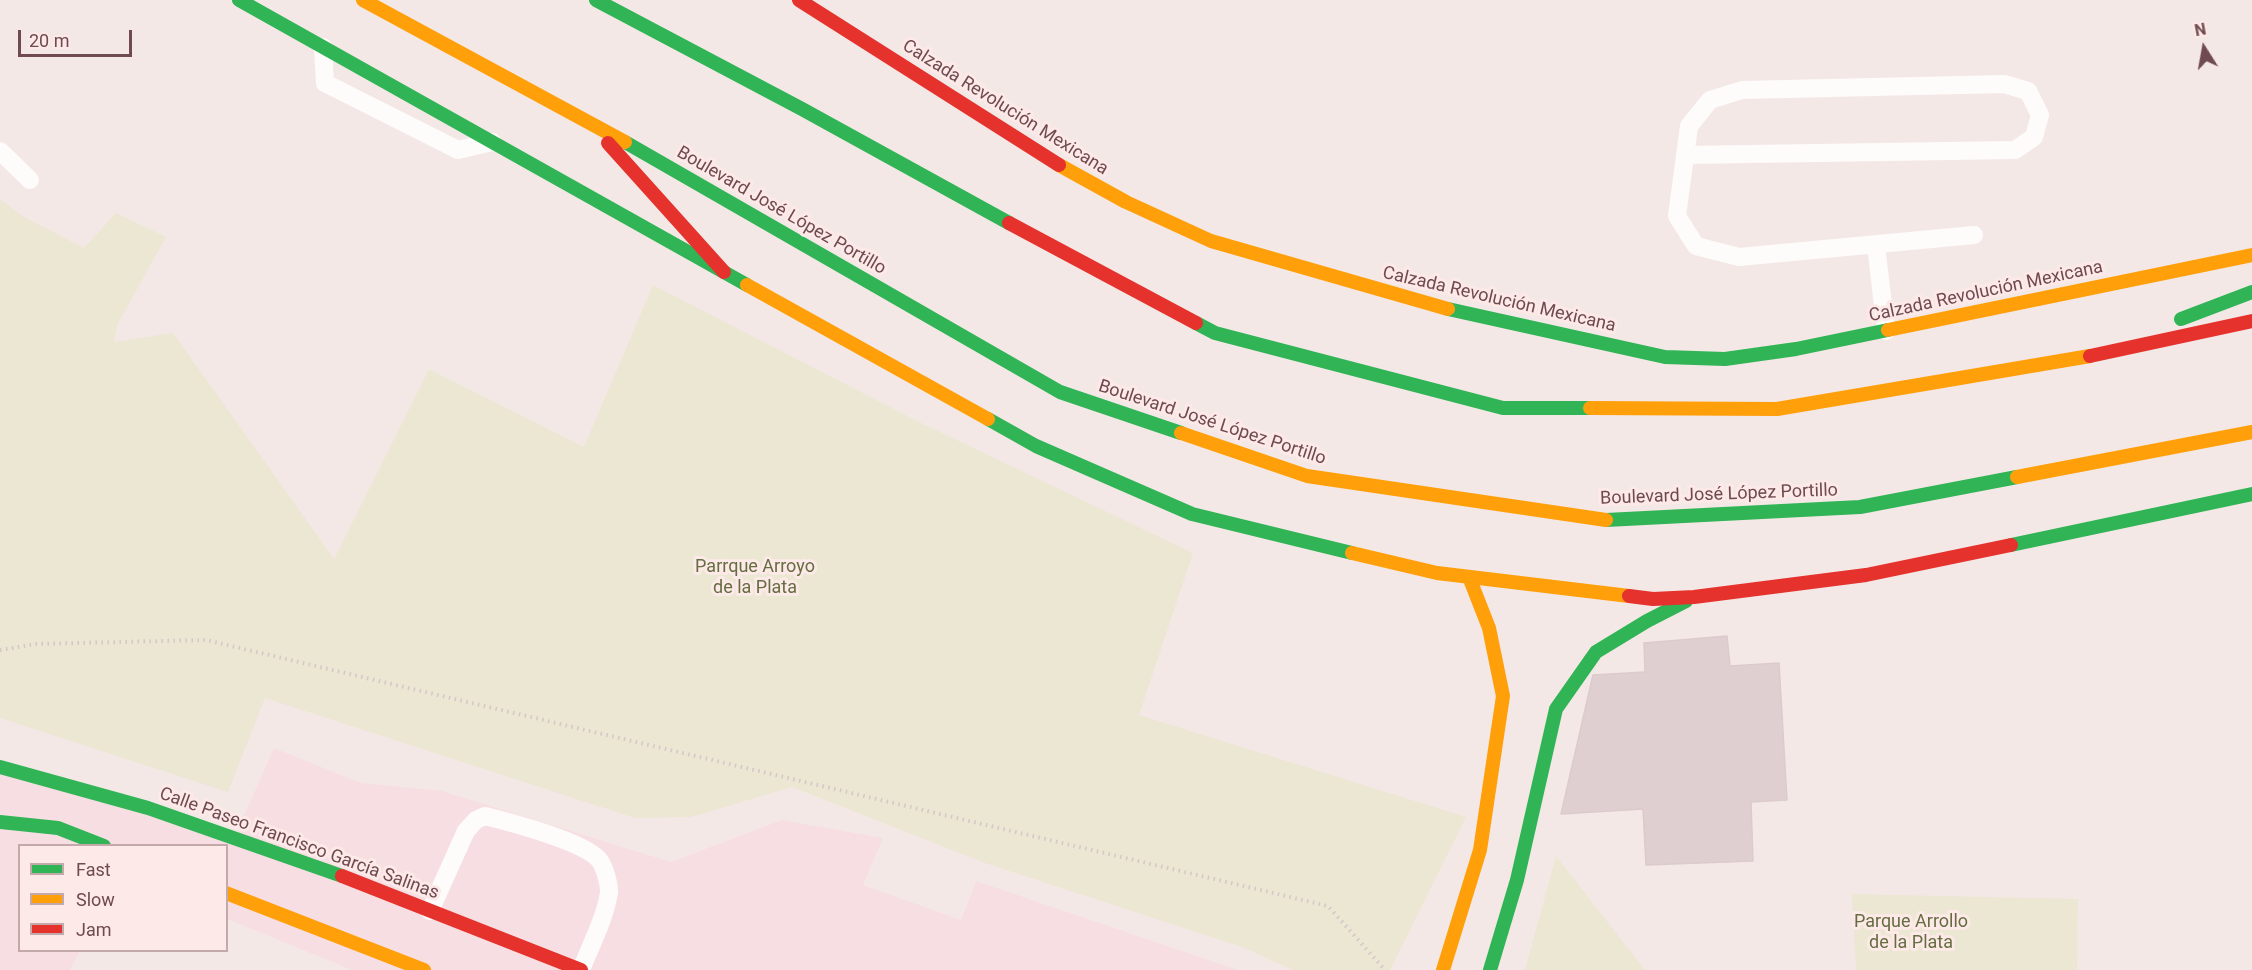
<!DOCTYPE html>
<html>
<head>
<meta charset="utf-8">
<style>
	body { margin:0 }
	#map { position:relative; width:2252px; height:970px; overflow:hidden; background:#f4e8e7; font-family:Roboto,sans-serif }
	canvas { display:block }
	.legend { position:absolute; left:18px; top:844px; width:210px; height:108px; box-sizing:border-box; background:#fde9e7; border:2px solid #c4a9ab; margin:0; padding:8px 10px; list-style:none; font-size:18px; color:#6f4a50 }
	.legend li { display:flex; align-items:center; gap:12px; height:30px }
	.legend b { width:30px; border:2px solid #c4a9ab }
	.north { position:absolute; left:2174px; top:18px; width:60px; height:60px; -webkit-text-stroke:4px #fde9e7; paint-order:stroke; rotate:349deg; font-size:16px; font-weight:700; line-height:24px; text-align:center; color:#6f4a50 }
	.north::after { content:''; display:block; margin:auto; width:21px; height:27px; background:#6f4a50; clip-path:polygon(50% 0,100% 100%,50% 72%,0 100%) }
	.scale { position:absolute; left:18px; top:30px; width:114px; height:27px; box-sizing:border-box; border:3px solid #6f4a50; border-top:0; padding-left:8px; font-size:18px; line-height:21px; white-space:nowrap; color:#6f4a50; -webkit-text-stroke:4px #fde9e7; paint-order:stroke }
</style>
</head>
<body>
<div id="map">
<canvas width="2252" height="970"></canvas>
<ul class="legend">
<li><b style="height:8px;background:#30b455"></b>Fast</li>
<li><b style="height:8px;background:#ff9f0a"></b>Slow</li>
<li><b style="height:8px;background:#e5322d"></b>Jam</li>
</ul>
<div class="north">N</div>
<div class="scale">20 m</div>
</div>
<script>
const context = document.querySelector('canvas').getContext('2d');
context.lineJoin = 'round';
function paint(path, color) { context.fillStyle = color; context.fill(path, 'evenodd'); }
function stroke(path, color, width, dash) { context.strokeStyle = color; context.lineWidth = width; context.lineCap = dash ? 'butt' : 'round'; context.setLineDash(dash || []); context.stroke(path); }
function drawText(font, color, halo, rows, align = 'center') {
  context.font = font + ' Roboto,sans-serif'; context.lineWidth = 6; context.setLineDash([]); context.textBaseline = 'middle'; context.strokeStyle = halo; context.fillStyle = color; for (const [text, x, y, turn = 0] of rows) {
    context.save(); context.translate(x, y); context.rotate((+turn || 0) * Math.PI / 180); context.textAlign = isNaN(turn) ? turn : align; if (halo) context.strokeText(text, 0, 0); context.fillText(text, 0, 0); context.restore();
  }
}
const commercial = new Path2D(`
	M274,748L361,783L442,791L671,862L782,820L883,838L863,885L961,920L976,881L1238,970H352L227,919L226,846H20V950L80,951L70,970H0V767L235,836Z`);
const green = new Path2D(`
	M0,199L24,217L84,248L116,213L166,237L117,325L114,342L173,333L334,559L429,369L584,447L653,285L919,422L1193,553L1139,715L1466,817L1390,970H1293L1242,947L985,863L792,787L691,817L635,818L265,698L228,792L0,718Z
	M1556,856L1645,970H1525Z
	M1852,894L2078,899L2077,970H1856Z`);
const building = new Path2D(`
	M1727,636L1730,666L1779,663L1787,800L1751,802L1753,861L1646,865L1643,809L1561,814L1593,675L1645,672L1644,643Z`);
const path = new Path2D(`
	M0,650L36,644L206,640L1328,906L1385,970`);
const lane = new Path2D(`
	M323,47L325,83L458,150L492,142
	M0,151L30,180
	M1685,155L2015,150L2034,137L2040,115L2028,91L2004,84L1742,90L1710,100L1689,126L1677,216L1696,246L1739,257L1974,235
	M1876,245L1886,331
	M430,911L466,831L476,820L485,816C509,822 587,842 600,861C605,868 609,884 609,892C606,916 590,947 581,970`);
const fast = new Path2D(`
	M239,0L747,285
	M596,0L802,109L1009,223
	M625,142L1060,392L1181,433
	M1448,309L1665,357L1725,359L1796,349L1888,330
	M2181,319L2252,292
	M1196,323L1215,333L1503,408H1590
	M988,419L1036,446L1192,514L1352,553
	M1606,520L1860,507L2017,477
	M2011,545L2252,494
	M0,767L148,808L342,876
	M0,822L58,828L104,846
	M1490,970L1517,880L1556,709L1596,652L1647,621L1686,601`);
const slow = new Path2D(`
	M363,0L625,142
	M1059,165L1126,202L1211,241L1448,309
	M747,285L988,419
	M1888,330L2252,255
	M1590,408L1777,409L2090,356
	M1181,433L1307,476L1606,520
	M2017,477L2252,432
	M1352,553L1437,573L1629,596
	M226,893L424,970
	M1443,970L1480,850L1503,696L1489,628L1469,577`);
const jam = new Path2D(`
	M799,0L1059,165
	M608,143L724,272
	M1009,223L1196,323
	M2090,356L2252,321
	M1629,596L1653,599L1694,597L1866,575L2011,545
	M342,876L581,970`);
const streetNames = [
	["Calzada Revolución Mexicana",1005,108,32],
	["Boulevard José López Portillo",781,211,30],
	["Calzada Revolución Mexicana",1986,292,-12],
	["Calzada Revolución Mexicana",1499,300,13],
	["Boulevard José López Portillo",1212,423,18],
	["Boulevard José López Portillo",1719,495,-2],
	["Calle Paseo Francisco García Salinas",299,844,20]
];
const parkNames = [
	["Parrque Arroyo",755,567],
	["de la Plata",755,588],
	["Parque Arrollo",1911,922],
	["de la Plata",1911,943]
];
paint(commercial, '#f7dee2');
paint(green, '#ebe7d2');
paint(building, '#e0cfd1');
stroke(building, '#dccacc', 1.5);
stroke(path, '#d3c7c8', 4, [1.5, 4.5]);
stroke(lane, '#fdfcfb', 18);
stroke(fast, '#30b455', 14);
stroke(slow, '#ff9f0a', 14);
stroke(jam, '#e5322d', 14);
drawText('18px', '#6f4a50', '#fde9e7', streetNames);
drawText('18px', '#666e41', '#fde9e7', parkNames);
</script>
</body>
</html>
